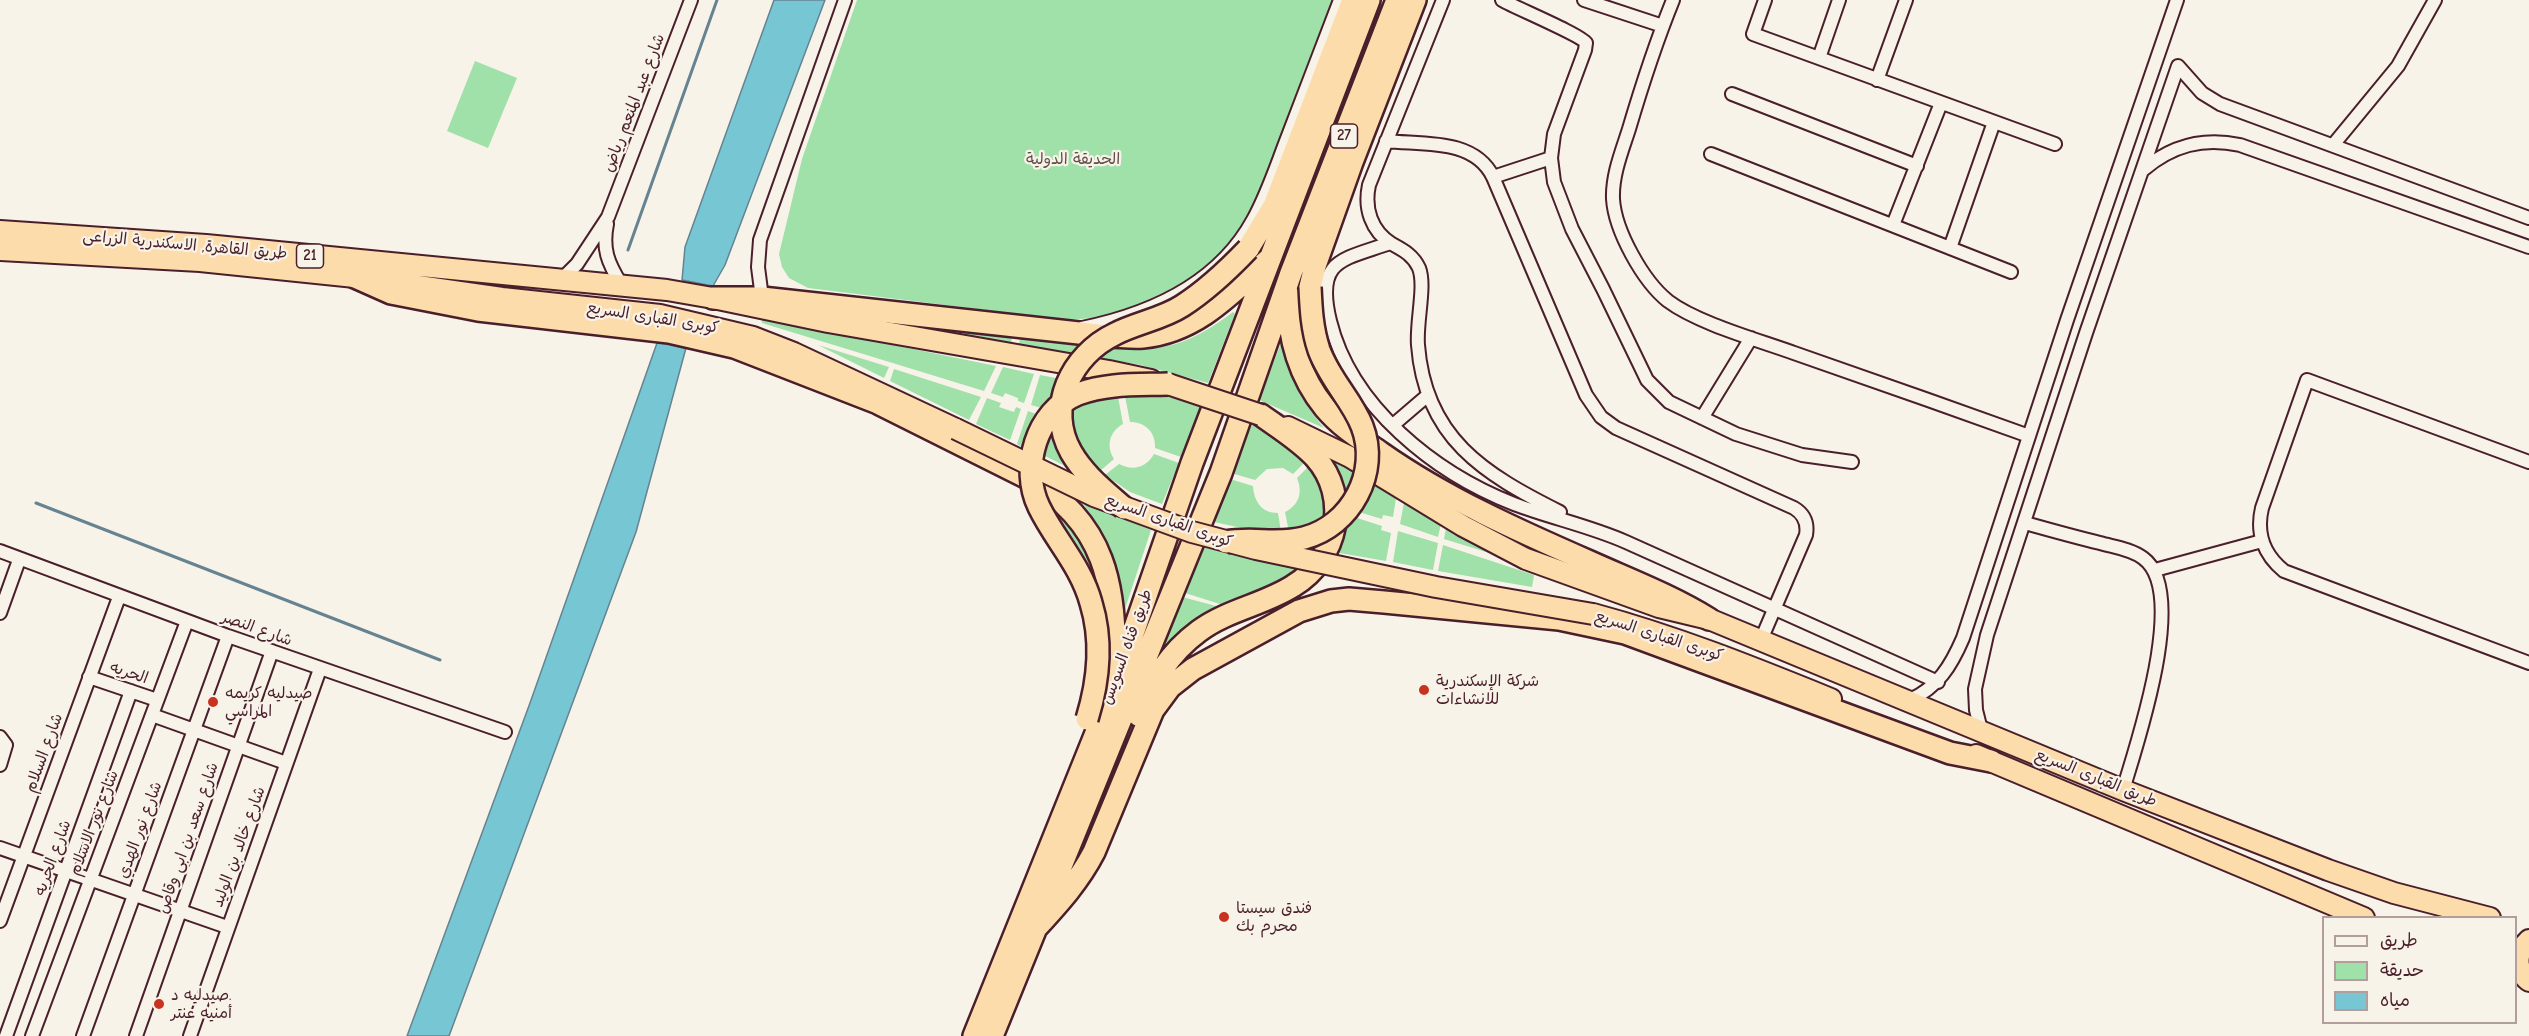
<!DOCTYPE html>
<html>
<head>
<meta charset="utf-8">
<style>
	body { margin:0 }
	#map { position:relative; width:2529px; height:1036px; overflow:hidden; background:#f7f3e8; font-family:"Comic Neue","Playpen Sans Arabic",sans-serif }
	canvas { display:block }
	.legend { position:absolute; left:2322px; top:916px; width:195px; height:108px; box-sizing:border-box; background:#f7f3e8; border:2px solid #b29e9c; margin:0; padding:8px 10px; list-style:none; font-size:18px; color:#4a1f2b }
	.legend li { display:flex; align-items:center; gap:12px; height:30px }
	.legend b { width:30px; border:2px solid #b29e9c }
</style>
</head>
<body>
<div id="map">
<canvas width="2529" height="1036"></canvas>
<ul class="legend">
<li><b style="height:8px;background:#f7f3e8"></b>طريق</li>
<li><b style="height:16px;background:#a0e0a9"></b>حديقة</li>
<li><b style="height:16px;background:#77c6d3"></b>مياه</li>
</ul>
</div>
<script>
const context = document.querySelector('canvas').getContext('2d');
context.lineJoin = 'round';
function paint(path, color) { context.fillStyle = color; context.fill(path, 'evenodd'); }
function stroke(path, color, width, dash) { context.strokeStyle = color; context.lineWidth = width; context.lineCap = dash ? 'butt' : 'round'; context.setLineDash(dash || []); context.stroke(path); }
function drawText(font, color, halo, rows, align = 'center') {
  context.font = font + ' "Comic Neue","Playpen Sans Arabic",sans-serif'; context.lineWidth = 4.5; context.setLineDash([]); context.textBaseline = 'middle'; context.strokeStyle = halo; context.fillStyle = color; for (const [text, x, y, turn = 0] of rows) {
    context.save(); context.translate(x, y); context.rotate((+turn || 0) * Math.PI / 180); context.textAlign = isNaN(turn) ? turn : align; if (halo) context.strokeText(text, 0, 0); context.fillText(text, 0, 0); context.restore();
  }
}
const green = new Path2D(`
	M857,0H1335L1256,205L1229,248L1173,295L1106,317L1067,320L808,288L789,278L782,267L779,254L802,159Z
	M475,61L517,78L488,148L447,131Z
	M1233,312L1235,314L1208,383L1141,365L1019,345L1020,336C1062,340 1133,355 1172,345C1195,339 1214,326 1233,312Z
	M762,318L996,366L984,391L762,323Z
	M918,326L1012,335L1011,345L918,329Z
	M1281,343C1288,377 1302,401 1324,428L1259,400Z
	M818,345L889,367L884,378Z
	M1003,367L1034,374L1024,403L1018,401V398L1005,393L1003,397L991,393Z
	M894,369L981,397L969,420L890,381Z
	M1040,375L1061,379L1057,398L1045,409L1031,405Z
	M1117,391L1123,424C1109,432 1106,446 1114,459L1100,471C1080,453 1072,433 1071,406Z
	M1124,391L1157,394L1202,406L1181,457L1155,448C1156,432 1145,422 1130,422Z
	M987,398L1001,403L999,407L1014,412L1016,407L1021,409L1010,440L976,424Z
	M1028,411L1039,415L1024,448L1017,444Z
	M1055,419L1083,475L1039,453Z
	M1252,422L1282,438L1304,455L1324,489L1327,520L1289,532L1285,512C1299,505 1303,493 1297,478L1307,468L1304,463L1293,474L1283,468L1267,469L1255,480L1231,473Z
	M1154,454L1179,463L1162,504L1130,492L1105,475L1119,464C1133,471 1146,468 1154,454Z
	M1323,455L1360,468L1343,503Z
	M1375,478L1397,492L1393,517L1383,515L1382,519L1359,512L1370,493Z
	M1230,479L1253,486C1254,502 1262,513 1278,513L1281,532L1256,531L1214,522Z
	M1042,495L1066,518L1088,552L1105,609L1073,545Z
	M1405,497L1442,519L1438,537L1400,524Z
	M1082,501L1151,530L1123,615L1104,542Z
	M1354,517L1382,526L1381,530L1391,533L1386,561L1334,552L1341,534Z
	M1447,522L1499,556L1444,539Z
	M1398,531L1438,543L1433,570L1393,562Z
	M1204,544L1295,564L1298,572L1282,582L1223,605L1185,593Z
	M1443,545L1534,575L1532,587L1438,571Z
	M1182,597L1220,607L1155,664L1151,663Z`);
const water = new Path2D(`
	M774,0H825L725,265L713,286L682,280L685,247Z
	M657,343L685,345L686,348L636,532L449,1036H407L530,703Z`);
const stream = new Path2D(`
	M628,250L717,0
	M36,503L440,660`);
const minor = new Path2D(`
	M1443,0L1369,185C1364,208 1371,231 1392,244C1403,250 1413,255 1419,268C1426,286 1416,322 1418,345C1425,438 1484,474 1560,512
	M1502,0C1516,8 1581,35 1586,43L1585,50L1554,134L1551,158L1554,182L1572,229L1603,289L1647,380L1669,402L1736,434L1802,455L1852,462
	M1584,0L1663,26
	M1673,0C1656,42 1642,85 1629,129C1622,151 1612,175 1613,199C1615,231 1643,281 1668,301C1697,323 1758,340 1794,353C1872,380 1951,408 2029,436
	M1765,0L1753,34L2055,144
	M1819,58L1839,0
	M1877,80L1906,0
	M1732,94L1917,166
	M1386,141C1423,145 1474,138 1493,177L1586,395L1601,417L1616,428L1794,508C1804,514 1808,523 1806,535L1761,640
	M2333,145L2398,66L2435,0
	M1711,154L2011,272
	M2143,170C2172,145 2203,137 2240,145L2529,247
	M1493,177L1551,158
	M607,224C602,249 608,263 621,284
	M1893,225L1941,103
	M1390,243C1342,260 1315,259 1330,321C1351,407 1435,473 1514,504C1551,518 1590,526 1626,542L1938,682
	M1950,248L1994,122
	M561,280L577,264L608,217L691,0
	M762,298L758,267L760,240L845,0
	M1082,328C1150,314 1218,284 1253,220C1268,193 1277,164 1288,136C1305,91 1323,45 1340,0
	M1702,418L1751,338
	M1393,425L1428,395
	M2529,462L2307,380L2262,508C2256,533 2264,555 2284,571L2529,663
	M2025,523C2050,530 2075,537 2100,543C2114,547 2131,549 2143,558C2189,591 2137,743 2123,790
	M0,551L228,636L505,732
	M2155,570L2262,541
	M0,613L19,560
	M89,677L157,700
	M1910,700C1938,687 1951,666 1963,638L2067,320L2177,0
	M152,715L286,763
	M1981,730L1976,710L1975,689L1987,635L2086,333L2178,66L2202,93L2220,104L2529,218
	M0,737L6,745L0,765
	M0,848L227,927
	M0,921L119,597
	M6,1036L131,691
	M32,1036L187,621
	M83,1036L228,636
	M136,1036L272,651
	M190,1036L320,669`);
const trunk = new Path2D(`
	M0,231L206,245L667,290L713,298L828,322L1109,371L1151,380
	M0,250L200,261L355,277L502,298L660,315L753,337L794,353L956,429
	M1288,427L1350,457L1463,526L1526,559L1659,607L1709,619L2123,790L2328,870L2394,893L2490,918
	M1593,614C1675,636 1752,667 1831,699
	M1976,755L2364,918
	M2529,940C2515,953 2515,969 2529,981`);
const motorway = new Path2D(`
	M1248,249L1274,206L1353,0
	M355,277L391,293L478,310L669,332L734,347L878,403L1028,478C1105,521 1117,587 1114,669
	M1310,287L1315,266L1352,162L1415,0
	M1288,294C1288,336 1298,375 1325,408C1341,427 1361,439 1381,453C1445,498 1519,531 1590,562C1630,580 1672,596 1709,619
	M713,298H762L1106,336C1118,336 1131,338 1143,337C1196,332 1231,294 1268,260
	M1138,715C1152,682 1169,653 1199,631C1227,610 1263,605 1293,586C1338,559 1351,497 1315,457C1299,440 1279,428 1261,415
	M1037,927C1059,903 1079,881 1094,852L1153,710L1170,687L1193,669L1299,611L1331,601L1349,599L1384,602L1559,619L1625,633L1950,753L1991,761
	M974,1036L1113,691L1192,463L1369,0
	M992,1036L1221,473L1291,273L1397,0`);
const trunkBridge = new Path2D(`
	M1168,384L1261,415
	M956,429L1094,496L1192,532L1256,549L1436,587L1593,614`);
const motorwayBridge = new Path2D(`
	M1124,508C1105,491 1084,475 1071,452C1046,407 1071,355 1115,334C1136,323 1162,319 1182,306C1207,290 1228,270 1248,249
	M1226,542C1252,537 1278,545 1304,538C1351,526 1380,472 1362,426C1352,400 1330,380 1319,350C1312,329 1311,309 1310,287
	M1087,719C1099,680 1103,642 1091,603C1081,566 1055,540 1039,507C1020,468 1036,411 1078,394C1107,383 1138,385 1168,384`);
const markers = [
	[1424,690,6,"#c8321e"],
	[213,702,6,"#c8321e"],
	[1224,917,6,"#c8321e"],
	[159,1004,6,"#c8321e"]
];
const shields = [
	[1344,136,27],
	[310,256,27]
];
const shieldNames = [
	["27",1344,136],
	["21",310,256]
];
const streetNames = [
	["شارع عبد المنعم رياض",634,103,-69],
	["طريق القاهرة, الاسكندرية الزراعى",185,245,5],
	["كوبرى القبارى السريع",653,318,9],
	["كوبرى القبارى السريع",1169,521,19],
	["شارع النصر",257,629,20],
	["كوبرى القبارى السريع",1659,636,18],
	["طريق قناه السويس",1127,647,-70],
	["الحريه",129,673,19],
	["شارع السلام",44,753,-70],
	["طريق القبارى السريع",2096,778,22],
	["شارع نور الاسلام",94,823,-69],
	["شارع نور الهدي",140,830,-70],
	["شارع سعد بن ابى وقاص",188,838,-71],
	["شارع خالد بن الوليد",239,847,-70],
	["شارع الحريه",53,858,-70]
];
const parkNames = [
	["الحديقة الدولية",1073,159]
];
const poiNames = [
	["شركة الإسكندرية",1436,681],
	["للانشاءات",1436,699],
	["صيدليه كريمه",225,693],
	["المراسي",225,711],
	["فندق سيستا",1236,908],
	["محرم بك",1236,926],
	["صيدليه د.",171,995],
	["أمنيه عنتر",171,1013]
];
paint(green, '#a0e0a9');
paint(water, '#77c6d3');
stroke(water, '#658390', 1.5);
stroke(stream, '#658390', 3);
stroke(minor, '#4a1f2b', 16);
stroke(trunk, '#4a1f2b', 24);
stroke(motorway, '#4a1f2b', 26);
stroke(minor, '#f7f3e8', 12);
stroke(trunk, '#fddcac', 20);
stroke(motorway, '#fddcac', 21);
stroke(trunkBridge, '#4a1f2b', 24, []);
stroke(motorwayBridge, '#4a1f2b', 26, []);
stroke(trunkBridge, '#fddcac', 20);
stroke(motorwayBridge, '#fddcac', 21);
for (const [x, y, r, color] of markers) { const dot = new Path2D(); dot.arc(x, y, r, 0, 2 * Math.PI); context.fillStyle = color; context.fill(dot); stroke(dot, '#f7f3e8', 2); }
for (const [x, y, w] of shields) { const box = new Path2D(); box.roundRect(x - w / 2, y - 12, w, 24, 4.5); context.fillStyle = '#f7f3e8'; context.fill(box); stroke(box, '#4a1f2b', 1.5); }
drawText('bold 15px', '#4a1f2b', null, shieldNames);
drawText('16px', '#4a1f2b', '#f7f3e8', streetNames);
drawText('16px', '#604f4a', '#f7f3e8', parkNames);
drawText('16px', '#4a1f2b', '#f7f3e8', poiNames, 'left');
</script>
</body>
</html>
